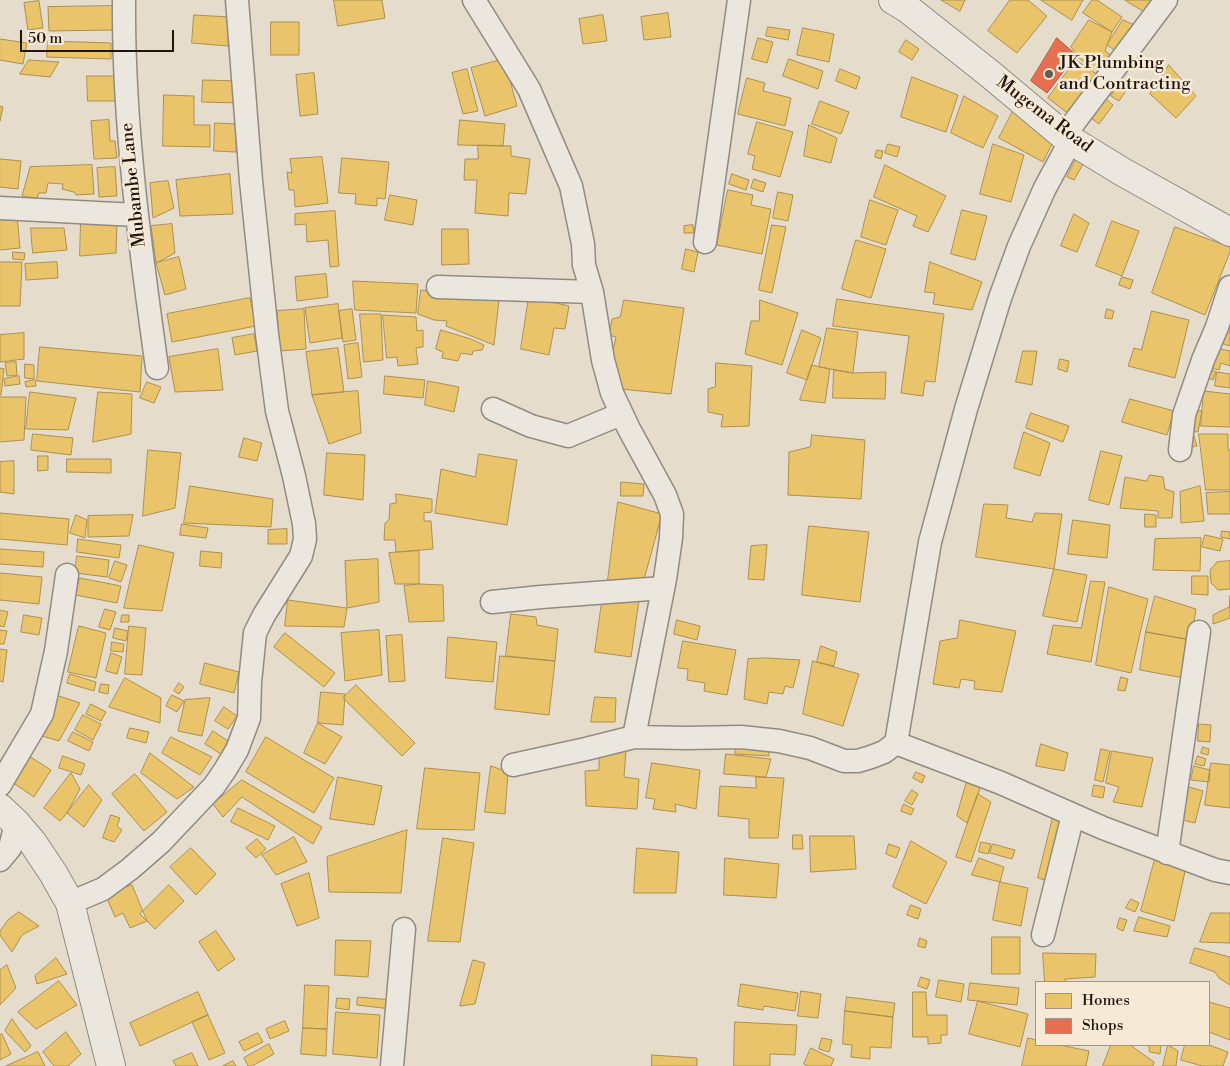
<!DOCTYPE html>
<html>
<head>
<meta charset="utf-8">
<style>
	body { margin:0 }
	#map { position:relative; width:1230px; height:1066px; overflow:hidden; background:#e6dccc; font-family:"Libre Bodoni",serif }
	canvas { display:block }
	.legend { position:absolute; left:1035px; top:981px; width:175px; height:65px; box-sizing:border-box; background:#f6ead7; border:1px solid #a09587; margin:0; padding:6px 9px; list-style:none; font-size:15px; color:#20150f }
	.legend li { display:flex; align-items:center; gap:10px; height:25px }
	.legend b { width:25px; border:1px solid #a09587 }
	.scale { position:absolute; left:20px; top:30px; width:154px; height:22px; box-sizing:border-box; border:2px solid #20150f; border-top:0; padding-left:6px; font-size:15px; line-height:18px; white-space:nowrap; color:#20150f; -webkit-text-stroke:4px #f6ead7; paint-order:stroke }
</style>
</head>
<body>
<div id="map">
<canvas width="1230" height="1066"></canvas>
<ul class="legend">
<li><b style="height:14px;background:#e9c46a"></b>Homes</li>
<li><b style="height:14px;background:#e76f51"></b>Shops</li>
</ul>
<div class="scale">50 m</div>
</div>
<script>
const context = document.querySelector('canvas').getContext('2d');
context.lineJoin = 'round';
function paint(path, color) { context.fillStyle = color; context.fill(path, 'evenodd'); }
function stroke(path, color, width, dash) { context.strokeStyle = color; context.lineWidth = width; context.lineCap = dash ? 'butt' : 'round'; context.setLineDash(dash || []); context.stroke(path); }
function drawText(font, color, halo, rows, align = 'center') {
  context.font = font + ' "Libre Bodoni",serif'; context.lineWidth = 5; context.setLineDash([]); context.textBaseline = 'middle'; context.strokeStyle = halo; context.fillStyle = color; for (const [text, x, y, turn = 0] of rows) {
    context.save(); context.translate(x, y); context.rotate((+turn || 0) * Math.PI / 180); context.textAlign = isNaN(turn) ? turn : align; if (halo) context.strokeText(text, 0, 0); context.fillText(text, 0, 0); context.restore();
  }
}
const homes = new Path2D(`
	M334,0H382L385,18L338,26Z
	M941,0H965L960,11Z
	M1010,0H1028L1047,16L1017,53L988,31Z
	M1041,0H1083L1072,20Z
	M1092,0H1097L1122,17L1112,32L1083,13Z
	M1125,0H1153L1145,12Z
	M39,1L43,28L28,30L24,3Z
	M114,6V30L49,31L48,7Z
	M668,13L671,37L644,40L641,17Z
	M194,15L230,17L228,46L192,43Z
	M603,15L607,41L583,44L579,19Z
	M1089,20L1112,32L1105,51L1113,57L1101,74L1079,58L1071,47Z
	M1123,20L1139,27L1117,52L1107,45Z
	M271,22H299V55H271Z
	M768,27L790,30L788,40L766,36Z
	M803,28L834,34L829,62L797,55Z
	M758,38L773,42L767,63L752,59Z
	M0,39L27,43L23,64L0,60Z
	M906,40L919,49L912,60L899,52Z
	M48,41L111,43V59L47,57Z
	M504,59L517,106L485,116L471,68Z
	M789,59L823,71L818,89L783,76Z
	M29,60L59,62L50,77L20,74Z
	M1076,60L1101,77L1070,115L1048,98Z
	M1169,65L1196,96L1176,118L1150,94Z
	M467,69L478,111L463,114L452,73Z
	M840,69L860,77L856,89L836,81Z
	M314,73L318,114L300,116L296,75Z
	M87,76H115L116,101H88Z
	M912,77L958,95L946,132L901,117Z
	M747,78L765,83L763,91L791,98L785,126L738,114Z
	M203,80L239,81L238,103L202,102Z
	M1118,86L1126,91L1119,101L1111,96Z
	M164,95L194,96V125H210V147L163,146Z
	M964,96L998,116L983,148L951,133Z
	M1106,99L1113,105L1099,124L1091,118Z
	M820,101L849,112L841,134L812,124Z
	M0,106L3,107L0,121Z
	M1013,111L1054,140L1043,162L999,138Z
	M109,120L110,141H115L117,158L94,159L91,121Z
	M460,120L505,124L503,146L458,145Z
	M757,122L793,132L780,177L752,169L755,156L748,154Z
	M215,123L237,124L236,152L214,151Z
	M809,125L837,138L831,163L804,156Z
	M888,144L900,147L897,157L885,153Z
	M993,144L1024,155L1011,202L980,194Z
	M478,145L511,146V156L530,159L526,194L509,193L508,216L475,213L477,180H464L465,159H478Z
	M877,150L883,151L881,159L875,157Z
	M322,157L328,203L295,207L294,190H289L287,172L292,173L290,159Z
	M342,158L389,162L385,199L377,198V206L355,204L356,194L339,193Z
	M0,159L21,161L18,189L0,187Z
	M1076,160L1083,164L1074,180L1067,177Z
	M92,165L94,194L76,195L74,192L62,189L63,184L48,183L46,193H39L37,198L22,196L30,167Z
	M885,165L946,196L928,232L913,226L917,216L874,197Z
	M115,167L117,196L99,197L97,168Z
	M230,174L233,214L180,216L176,180Z
	M732,174L749,180L746,190L729,184Z
	M754,179L766,183L763,192L751,188Z
	M168,181L174,208L153,218L150,183Z
	M728,190L753,195L751,205L771,209L762,254L717,245Z
	M778,192L793,195L788,221L773,218Z
	M390,195L417,200L413,225L385,220Z
	M870,200L898,210L886,245L861,237Z
	M962,210L987,216L975,260L951,254Z
	M335,211L339,266L330,267L328,240L307,242L306,224L295,225V214Z
	M0,214L17,215L20,248L0,250Z
	M1074,214L1089,223L1077,252L1061,246Z
	M81,221L117,222L116,253L80,256Z
	M1112,221L1139,231L1122,276L1096,266Z
	M172,224L175,253L156,263L151,226Z
	M693,225L694,233H684V226Z
	M772,225L786,227L772,293L759,290Z
	M1175,227L1230,247V252L1205,315L1152,293Z
	M31,228H64L67,250L33,253Z
	M442,229H468L469,264L442,265Z
	M856,240L886,249L871,298L842,289Z
	M686,249L698,252L694,272L682,269Z
	M13,252L25,253L24,260L13,259Z
	M179,257L186,289L165,295L156,263Z
	M0,262H22L20,306H0Z
	M57,262L58,278L26,280L25,264Z
	M930,262L982,282L972,310L933,304L935,293L925,292Z
	M326,274L328,297L297,301L295,277Z
	M1122,277L1133,280L1130,289L1119,285Z
	M353,281L418,284L416,313L355,310Z
	M421,290L499,300L494,345L446,326L447,321L434,320L418,314Z
	M529,297L569,306L565,329L554,328L549,355L521,349Z
	M250,298L256,326L172,342L167,314Z
	M837,299L944,314L935,382L925,381L923,396L901,393L909,336L833,326Z
	M624,300L684,308L671,394L620,389L613,350L616,337L609,335L612,319L620,317Z
	M760,300L798,313L782,365L745,354L751,321H759Z
	M338,304L342,338L310,343L305,308Z
	M304,309L306,349L280,351L277,311Z
	M352,309L356,340L343,342L339,311Z
	M1107,309L1114,311L1112,319L1105,318Z
	M1152,311L1189,320L1175,378L1128,366L1134,348L1141,350Z
	M360,314H381L383,360L364,362Z
	M383,315L416,317L417,331L423,330V347L416,348L418,364L398,366L397,357L387,358Z
	M1230,318V342L1229,346L1221,343Z
	M827,328L858,332L853,373L819,367Z
	M441,330L471,339L484,345L482,350L473,351L472,355L461,353L458,361L442,358L443,352L436,349Z
	M802,330L821,338L807,380L787,373Z
	M24,333V359L0,362V335Z
	M254,334L257,351L235,355L232,338Z
	M358,343L362,377L348,379L344,345Z
	M40,347L142,356L140,392L37,381Z
	M1212,347L1230,351V366L1221,363L1219,370L1207,367Z
	M338,348L344,392L312,395L306,352Z
	M218,349L223,390L175,392L169,357Z
	M1023,351H1037L1032,385L1016,382Z
	M1060,359L1069,361L1067,372L1058,369Z
	M16,362L17,375L7,376L5,363Z
	M716,363L752,366L749,426L721,427L723,415L708,412V389L715,387Z
	M25,364L34,365V379L25,378Z
	M812,365L830,369L825,403L800,400Z
	M0,368L4,369L1,395H0Z
	M1206,368L1216,372L1213,380L1203,376Z
	M834,370L853,373L886,372L885,399L833,398Z
	M1217,372L1230,374V388L1215,386Z
	M19,376L20,384L5,386L4,379Z
	M385,376L425,380L423,398L384,394Z
	M35,380L36,386L26,387L25,382Z
	M428,381L459,387L454,412L425,405Z
	M147,382L161,387L154,403L140,398Z
	M358,391L361,433L329,444L312,395Z
	M1204,391L1230,394V427L1201,426Z
	M30,392L76,398L68,430L26,429Z
	M98,392L132,394L131,434L93,442Z
	M0,397H26L24,440L0,442Z
	M1130,399L1174,411L1167,435L1122,422Z
	M1193,409L1202,411L1198,432L1189,431Z
	M1031,413L1069,426L1063,442L1026,428Z
	M1024,432L1050,443L1040,476L1014,468Z
	M1193,433L1197,446L1188,448L1184,435Z
	M33,434L73,438L71,455L31,450Z
	M1199,434H1228V450H1230V490H1206Z
	M812,435L865,440L861,499L788,495L789,452L810,447Z
	M244,438L262,443L257,461L239,457Z
	M148,450L181,453L175,508L143,516Z
	M1101,451L1122,456L1109,505L1089,500Z
	M327,453L365,455L363,500L324,495Z
	M479,454L517,460L507,525L435,513L441,469L475,477Z
	M38,456H48V470L38,471Z
	M67,459H111V473L67,472Z
	M14,461V494L0,492V462Z
	M1150,475L1163,477L1165,489L1174,492L1172,518H1158V511L1120,508L1125,477L1146,481Z
	M621,482L644,484L643,496H621Z
	M190,486L273,499L271,527L184,523Z
	M1200,486L1204,521L1181,523L1180,492Z
	M1230,492V514H1208L1206,493Z
	M396,494L432,499V512L424,513V521H431L433,549L396,552L395,540H384L385,523L389,520L390,504L396,503Z
	M618,502L662,514L643,583L608,580Z
	M984,504L1008,505L1006,518L1032,522L1035,513L1062,514L1054,569L976,557Z
	M0,513L69,519L67,545L0,539Z
	M1145,514L1156,515V527H1145Z
	M76,515L87,520L85,538L70,533Z
	M133,515L129,536L88,537V516Z
	M1073,520L1110,525L1107,558L1068,554Z
	M182,524L208,528L206,538L180,535Z
	M809,526L869,532L860,602L802,595Z
	M287,529V544H268V530Z
	M1222,531L1230,532V539L1221,537Z
	M1205,535L1223,539L1220,551L1202,547Z
	M1201,538L1200,571L1153,570L1155,539Z
	M78,539L121,545L119,558L77,552Z
	M139,545L174,553L162,611L124,608Z
	M767,545L764,580L748,579L751,546Z
	M0,549L44,552L43,567L0,564Z
	M201,551L222,553L221,568L200,566Z
	M419,551V584H395L389,553Z
	M77,556L109,560L107,577L75,573Z
	M378,559L379,602L347,608L345,561Z
	M115,561L127,565L121,582L109,578Z
	M1230,561V589L1218,590L1211,583L1210,570L1217,562Z
	M1054,569L1087,575L1077,622L1043,616Z
	M0,573L42,577L39,604L0,600Z
	M1192,576H1208V595L1192,594Z
	M80,578L121,586L117,603L76,595Z
	M1091,581L1105,582L1091,662L1047,654L1053,625L1081,628Z
	M419,584L443,585L444,621L409,622L404,586Z
	M1109,587L1148,599L1131,673L1096,665Z
	M603,595L639,600L631,657L595,652Z
	M1155,596L1196,609L1191,640L1146,632Z
	M1230,596V618L1213,624V615L1229,607Z
	M288,600L347,608L344,627L285,626Z
	M105,609L116,612L110,630L99,627Z
	M0,610L8,612L4,627L0,626Z
	M511,614L536,617L537,625L558,629L555,661L506,656Z
	M24,615L42,618L39,635L21,632Z
	M122,615H129V622H121Z
	M677,620L700,626L697,640L674,634Z
	M960,620L1016,631L1002,692L974,689L975,681L961,679L959,688L933,684L940,641L957,638Z
	M79,626L106,633L96,678L68,672Z
	M129,626L146,628L142,675L125,674Z
	M115,628L128,631L126,641L113,638Z
	M0,630L7,631L4,644H0Z
	M379,630L382,675L345,681L341,633Z
	M1146,632L1191,640L1184,678L1140,670Z
	M285,633L335,673L324,687L274,647Z
	M402,635L405,681L389,682L386,636Z
	M448,637L497,642L493,682L446,678Z
	M683,641L736,650L727,695L704,691L705,683L687,680L688,669L678,668Z
	M112,642L124,644L123,652L111,651Z
	M821,646L837,652L834,666L817,662Z
	M0,649L7,650L3,682L0,681Z
	M111,653L122,657L117,674L106,671Z
	M500,656L555,661L549,715L495,709Z
	M767,658L800,660L793,688L785,686L783,694L769,692L767,704L744,699L748,659Z
	M813,661L859,674L843,726L803,714Z
	M205,663L239,672L234,693L200,684Z
	M70,674L96,682L94,691L67,683Z
	M1121,677L1128,679L1125,691L1118,690Z
	M125,678L161,698L160,723L109,707Z
	M179,683L184,687L179,694L174,691Z
	M101,684L109,685L108,694L99,692Z
	M356,685L415,743L402,756L343,698Z
	M321,692L345,694L343,725L318,723Z
	M56,695L80,703L59,741L42,736Z
	M172,695L184,701L177,712L166,706Z
	M595,697L616,698L615,722H591Z
	M210,698L202,736L178,731L185,700Z
	M91,704L106,712L101,721L86,714Z
	M224,707L237,716L228,729L215,721Z
	M83,715L101,724L93,740L75,730Z
	M318,723L342,737L325,764L304,753Z
	M1199,724L1211,725L1210,742L1198,741Z
	M130,728L149,732L146,743L127,738Z
	M213,731L228,741L221,754L205,744Z
	M73,732L93,742L89,751L68,741Z
	M171,737L212,757L200,775L162,753Z
	M266,737L334,778L314,813L246,772Z
	M1041,744L1068,753L1064,771L1036,766Z
	M736,745L769,748V756L735,754Z
	M1203,747L1209,749L1208,755L1201,753Z
	M1101,749L1110,751L1103,782L1095,780Z
	M626,751L624,777L639,779L637,809L586,806L585,771L599,770V752Z
	M1112,751L1153,758L1142,807L1113,802L1119,787L1106,783Z
	M150,753L194,787L177,799L141,773Z
	M726,754L771,759L766,777L724,774Z
	M29,756L51,770L34,797L12,782Z
	M63,756L85,764L81,775L59,768Z
	M1198,756L1206,759L1204,766L1195,764Z
	M652,763L700,770L696,809L675,804L676,812L653,809L655,799L646,798Z
	M1211,763L1230,765V808L1205,805Z
	M491,766L508,772L505,814L485,812Z
	M1194,766L1210,770L1209,782L1191,780Z
	M425,768L480,773L474,830L417,829Z
	M916,772L925,776L922,783L913,778Z
	M71,773L80,789L67,813L60,821L44,808Z
	M135,774L167,812L144,831L112,794Z
	M338,777L382,786L374,825L330,819Z
	M756,777L784,778L778,838H749V819L718,816L720,786L756,788Z
	M242,780L322,827L313,844L242,797L223,817L213,804Z
	M967,781L981,786L967,823L957,816Z
	M89,785L102,800L84,827L67,813Z
	M1094,785L1105,787L1103,798L1092,796Z
	M1189,787L1203,791L1195,823L1183,820Z
	M912,790L918,794L912,805L905,801Z
	M978,794L991,802L971,862L956,857Z
	M904,804L914,809L911,815L901,811Z
	M238,808L275,826L268,840L231,822Z
	M1055,809L1069,815L1052,882L1038,878Z
	M111,815L120,818L117,826L122,830L114,842L103,838Z
	M407,830L401,893L329,892L327,857Z
	M793,835H802L803,849H793Z
	M810,836H854L856,869L811,872Z
	M294,837L307,862L276,875L262,855Z
	M443,838L474,843L460,942L428,941Z
	M257,839L266,849L256,858L246,848Z
	M911,841L947,862L926,904L893,887Z
	M981,842L991,844L988,854L979,852Z
	M889,844L900,848L896,858L886,854Z
	M993,844L1015,850L1012,859L990,853Z
	M191,848L216,874L196,895L170,867Z
	M637,848L679,852L676,893H634Z
	M725,858L779,864L776,898L724,895Z
	M979,858L1004,867L1000,882L972,875Z
	M1155,859L1186,867L1174,921L1141,911Z
	M309,873L319,918L297,926L281,884Z
	M1000,882L1028,888L1021,926L993,920Z
	M132,885L147,921L130,928L123,913L115,917L106,896Z
	M169,885L184,901L155,929L140,914Z
	M1131,899L1139,903L1135,912L1126,908Z
	M911,905L921,909L918,919L907,915Z
	M19,912L39,926L22,935L12,952L0,935V931L8,920Z
	M1211,913H1230V943L1200,942Z
	M1139,917L1170,926L1167,937L1134,931Z
	M1120,918L1127,920L1123,931L1117,928Z
	M216,931L235,959L218,971L199,942Z
	M992,937H1020V974H992Z
	M920,938L927,941L925,948L918,946Z
	M336,940L371,941L368,977L335,975Z
	M1195,948L1230,957V985L1219,978L1215,972L1190,963Z
	M1043,953L1096,954L1095,977L1065,979V982H1045Z
	M56,958L67,974L37,984L35,976Z
	M473,960L485,963L475,1004L460,1006Z
	M7,965L16,988L0,1005V970Z
	M921,977L930,980L927,989L918,986Z
	M939,980L964,984L961,1002L936,997Z
	M59,981L77,1005L36,1029L18,1012Z
	M970,983L1019,988L1017,1005L968,1000Z
	M741,984L798,993L795,1011L764,1006L763,1010L738,1006Z
	M305,985L329,986L327,1029L303,1028Z
	M801,991L821,994L818,1018L798,1016Z
	M198,992L208,1015L140,1046L130,1023Z
	M913,992H926L927,1015H947V1035H941V1043L928,1044V1037H913Z
	M358,997L392,1000L391,1009L357,1005Z
	M847,997L895,1003L893,1017L845,1011Z
	M337,998L350,999L349,1010L336,1008Z
	M978,1001L1028,1014L1020,1047L969,1034Z
	M1209,1002L1230,1008V1040L1209,1032Z
	M845,1011L893,1017L891,1048L870,1047V1059L851,1057L852,1045L843,1044Z
	M336,1012L380,1015L377,1058L333,1054Z
	M208,1015L225,1053L209,1060L192,1022Z
	M12,1019L31,1046L25,1052L5,1031Z
	M285,1021L289,1031L270,1039L266,1029Z
	M735,1022L797,1025L795,1055L770,1054V1066H734Z
	M303,1028L327,1029L326,1056L301,1054Z
	M66,1032L81,1054L68,1066H54L43,1052Z
	M258,1033L263,1042L244,1051L239,1042Z
	M2,1034L11,1054L0,1060V1035Z
	M822,1038L832,1040L829,1052L819,1049Z
	M1028,1038L1036,1040V1045H1060L1089,1051L1086,1066H1022Z
	M269,1044L274,1054L252,1066H248L244,1058Z
	M1111,1045H1130L1154,1062L1153,1066H1103Z
	M1149,1045H1161L1160,1054L1150,1052Z
	M1168,1045L1178,1051L1176,1066H1163Z
	M1185,1045H1209L1228,1052L1223,1066H1202L1181,1060Z
	M811,1048L834,1059L831,1066H808L804,1064Z
	M38,1052L45,1066H6Z
	M192,1053L198,1066H176L173,1061Z
	M652,1055L697,1058V1066H652Z
	M233,1061L236,1066H223Z`);
const shops = new Path2D(`
	M1057,38L1076,55L1047,93L1031,81Z`);
const minor = new Path2D(`
	M124,0C123,124 140,246 157,368
	M474,0L529,89L571,186L583,244L584,265L592,292L603,360L612,393L629,429L665,495L672,514L671,538L665,579L634,737
	M1064,136L1166,0
	M0,208L136,215
	M705,242L739,0
	M438,287L592,292
	M493,409L531,426L568,436L621,414
	M1180,450L1184,415L1203,360L1217,327L1230,287
	M492,602L541,597L663,588
	M896,743L1001,783L1103,828L1215,870L1230,873
	M513,765L586,749L634,737L687,738L741,737L779,741L810,748L844,761H858L871,757L884,752L896,743L930,542L966,409L1000,298L1019,246L1045,188L1071,140
	M0,785L42,714L56,651L67,575
	M1167,853L1199,632
	M0,860L10,848L16,823
	M70,903L103,889L130,869L161,842L214,786L225,770L237,750L249,718L250,682L255,633L264,615L301,556L305,539L304,524L294,476L277,411L267,334L251,181L237,0
	M1043,935L1073,815
	M392,1066L404,929`);
const tertiary = new Path2D(`
	M893,0L908,9L990,74L1064,136L1121,171L1230,232
	M0,808L16,823L33,843L53,873L70,903L111,1066`);
const markers = [
	[1049,74,5,"#655b51"]
];
const poiNames = [
	["JK Plumbing",1059,64],
	["and Contracting",1059,85]
];
const streetNames = [
	["Mugema Road",1044,115,37],
	["Mubambe Lane",134,185,-96]
];
paint(homes, '#e9c46a');
stroke(homes, '#ad904f', 1);
paint(shops, '#e76f51');
stroke(shops, '#ab543d', 1);
stroke(minor, '#918b81', 25);
stroke(tertiary, '#918b81', 30);
stroke(minor, '#ebe6de', 22);
stroke(tertiary, '#ebe6de', 28);
for (const [x, y, r, color] of markers) { const dot = new Path2D(); dot.arc(x, y, r, 0, 2 * Math.PI); context.fillStyle = color; context.fill(dot); stroke(dot, '#f6ead7', 2); }
drawText('18px', '#20150f', '#f6ead7', poiNames, 'left');
drawText('18px', '#20150f', '#f6ead7', streetNames);
</script>
</body>
</html>
